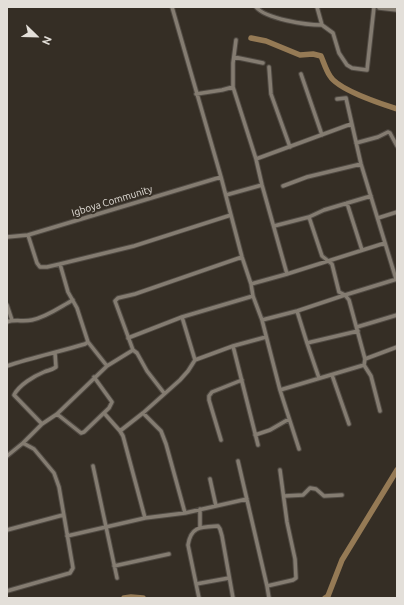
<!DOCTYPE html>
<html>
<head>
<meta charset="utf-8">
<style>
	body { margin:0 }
	#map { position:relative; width:404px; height:605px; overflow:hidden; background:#352e25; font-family:Ubuntu,sans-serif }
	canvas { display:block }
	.frame { position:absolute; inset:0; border:8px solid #e3dfd9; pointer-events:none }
	.north { position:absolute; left:16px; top:16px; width:40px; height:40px; -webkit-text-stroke:3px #352e25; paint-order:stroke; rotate:113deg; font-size:11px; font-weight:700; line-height:16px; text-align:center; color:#e3dfd9 }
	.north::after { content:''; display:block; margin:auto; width:14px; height:18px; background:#e3dfd9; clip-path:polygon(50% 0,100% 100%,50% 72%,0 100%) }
</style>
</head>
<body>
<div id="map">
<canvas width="404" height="605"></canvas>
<div class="frame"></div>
<div class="north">N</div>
</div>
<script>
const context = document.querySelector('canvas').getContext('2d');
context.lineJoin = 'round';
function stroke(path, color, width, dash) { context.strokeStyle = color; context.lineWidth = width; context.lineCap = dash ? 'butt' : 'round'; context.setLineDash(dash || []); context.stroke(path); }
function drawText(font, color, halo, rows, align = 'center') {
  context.font = font + ' Ubuntu,sans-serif'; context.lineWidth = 4; context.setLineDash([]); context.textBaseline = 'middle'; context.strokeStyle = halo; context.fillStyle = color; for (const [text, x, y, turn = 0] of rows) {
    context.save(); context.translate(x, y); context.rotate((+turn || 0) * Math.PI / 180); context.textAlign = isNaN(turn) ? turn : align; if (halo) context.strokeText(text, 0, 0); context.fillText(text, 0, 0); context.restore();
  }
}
const river = new Path2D(`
	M251,38L266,41L300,55L313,54L321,56C324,63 326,70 330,76C338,90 382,104 397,109
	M124,598L131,597L143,598
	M325,598L328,596L342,560L397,470`);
const street = new Path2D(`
	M172,7L221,177L242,257L251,284L253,296L262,320L280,390L299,449
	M256,7C266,19 306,25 322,25
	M317,7L322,25L333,33L339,53L347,65L352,68L367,70L374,7
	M379,8L397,10
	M236,40L233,63V87L256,159L262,185L287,274
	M234,57L263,63
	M269,67L271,94L290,147
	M301,74L322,135
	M196,94L222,90L233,87
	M337,99L346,98L361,164L396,279
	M356,143L378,137L388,132L390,133L397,146
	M256,159L351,124
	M283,186L307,177L361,164
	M226,195L262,185
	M347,203L362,250
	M309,217L322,256L332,264L339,292L345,295L349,300L365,359L364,365L371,376L380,411
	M378,218L397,212
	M274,226L309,217L324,210L371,196
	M28,235L37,263L40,267H47L60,264
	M7,237L28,235L221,177
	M251,284L287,274L385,243
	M7,305L12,320
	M297,311L307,343L319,378
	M182,317L195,360
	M262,320L297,311L345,295L397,279
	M7,322C15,319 23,322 32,320C47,317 60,307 73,300
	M357,327L397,315
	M128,338L182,317L253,296
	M307,343L358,331
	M233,346L258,445
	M365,359L397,347
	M7,366C33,357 59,352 85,344L88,342
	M107,366L88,342L77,308L68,292L60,264L134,246L231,215
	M332,375L349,424
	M280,390L364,365
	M164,393L147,371L137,353L133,350L115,301L118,298L135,294L242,257
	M104,413L120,431L123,436L145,518
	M143,413L161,431L166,444L185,513
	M57,414L81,433L84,432L109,408L112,402L94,377
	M42,424L14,395C19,385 34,376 44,372C49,370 52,370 56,367L55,353
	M120,431L143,413L180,380L188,371L195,360L233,346L266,337
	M255,435L270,430L289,419
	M221,440L209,400V396L212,392L242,380
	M7,456L23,443L42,424L57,414L107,366L133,350
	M238,461L267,586L269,598
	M93,466L117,578
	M210,479L216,506
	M284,496L303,495L310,488L316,489L324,496L342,495
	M200,509V527
	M7,530L63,515
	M67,536L145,518L185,513L247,499
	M114,566L169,554
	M196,584L229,578
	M267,586L293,580L296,578L295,559L287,522L280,470
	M7,591L70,573L73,568L59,487L54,473L34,449L23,443
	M199,598L188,545C191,526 201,527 218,526L220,529L222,536L233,598`);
const streetNames = [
	["Igboya Community",112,201,-17]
];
stroke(river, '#957a55', 5.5);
stroke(street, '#504a43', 5.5);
stroke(street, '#847c71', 3.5);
drawText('10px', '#e3dfd9', '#352e25', streetNames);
</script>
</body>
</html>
